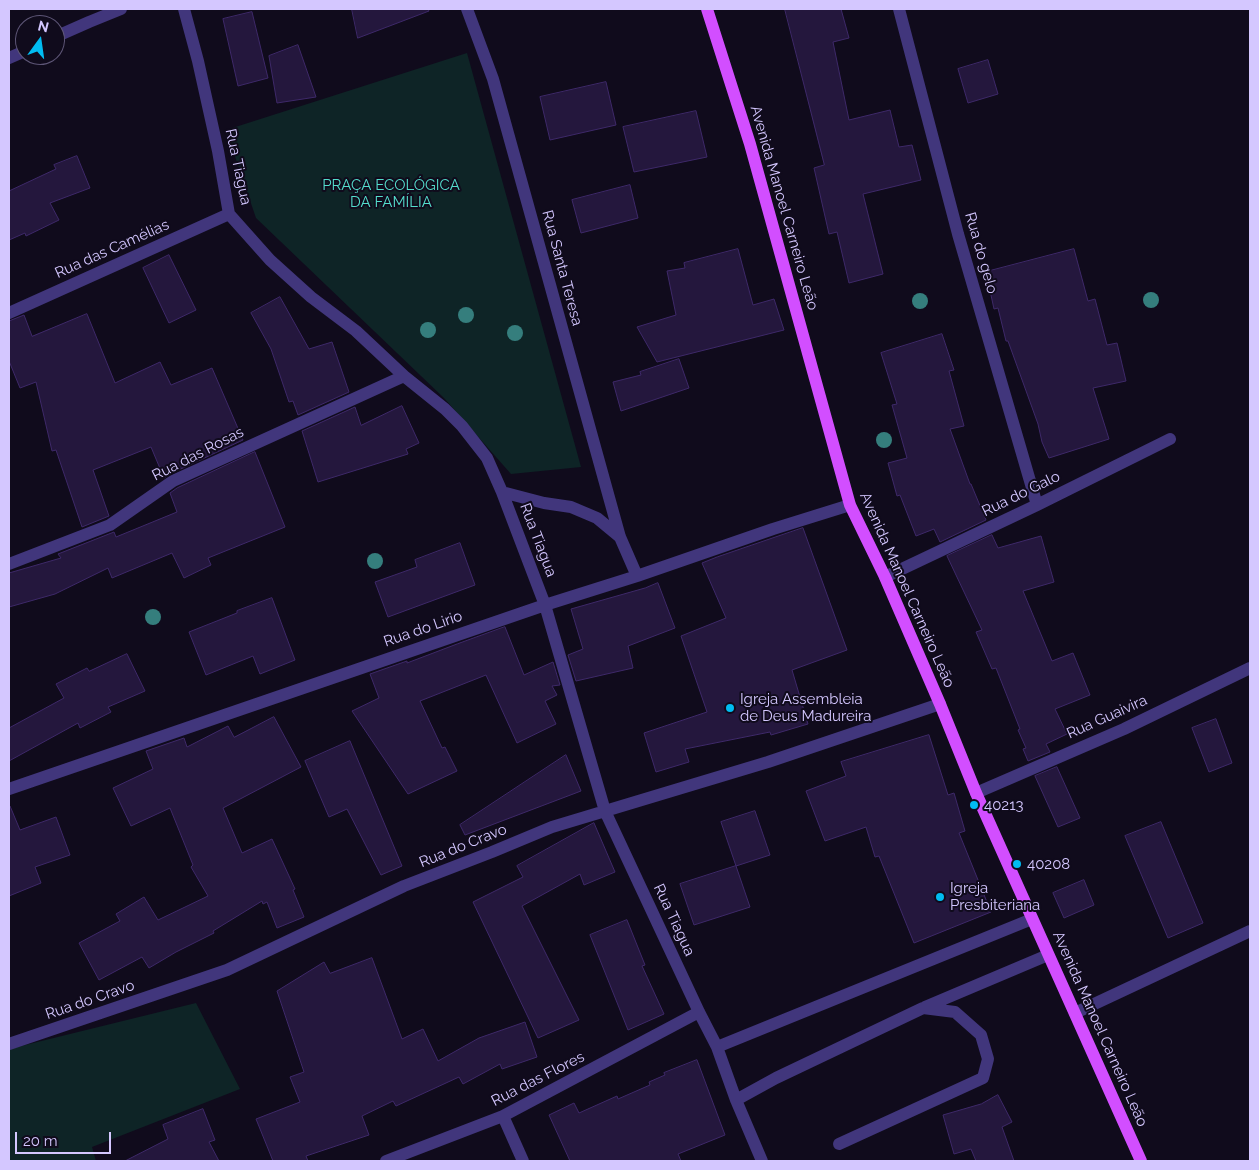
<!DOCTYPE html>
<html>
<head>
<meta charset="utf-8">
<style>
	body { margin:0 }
	#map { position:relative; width:1259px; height:1170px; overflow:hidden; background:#100b1c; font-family:Raleway,sans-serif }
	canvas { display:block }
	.frame { position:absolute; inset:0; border:10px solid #d4c7ff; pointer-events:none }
	.north { position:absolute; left:15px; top:15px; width:50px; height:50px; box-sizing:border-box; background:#100b1c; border:1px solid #5e5677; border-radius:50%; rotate:14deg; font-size:14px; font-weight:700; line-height:20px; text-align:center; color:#d4c7ff }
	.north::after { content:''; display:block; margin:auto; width:18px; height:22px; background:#01bcf1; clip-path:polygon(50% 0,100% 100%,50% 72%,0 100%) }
	.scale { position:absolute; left:15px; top:1132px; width:96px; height:22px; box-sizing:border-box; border:2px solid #d4c7ff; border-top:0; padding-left:6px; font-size:15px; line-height:18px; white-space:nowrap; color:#d4c7ff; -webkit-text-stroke:4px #100b1c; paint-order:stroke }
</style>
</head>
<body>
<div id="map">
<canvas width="1259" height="1170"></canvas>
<div class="frame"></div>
<div class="north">N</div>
<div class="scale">20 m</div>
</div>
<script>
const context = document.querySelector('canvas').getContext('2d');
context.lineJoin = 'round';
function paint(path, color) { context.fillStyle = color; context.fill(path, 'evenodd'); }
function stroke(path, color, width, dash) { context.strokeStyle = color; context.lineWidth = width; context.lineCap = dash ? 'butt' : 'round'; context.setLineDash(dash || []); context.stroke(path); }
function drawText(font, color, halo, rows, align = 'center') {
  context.font = font + ' Raleway,sans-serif'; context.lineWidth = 4; context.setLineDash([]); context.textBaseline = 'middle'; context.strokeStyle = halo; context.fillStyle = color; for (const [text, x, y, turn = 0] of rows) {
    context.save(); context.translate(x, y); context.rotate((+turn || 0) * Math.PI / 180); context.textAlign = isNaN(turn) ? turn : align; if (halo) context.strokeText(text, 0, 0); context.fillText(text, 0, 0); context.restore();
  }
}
const green = new Path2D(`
	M467,53L581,467L511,474L444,398L256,218L226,130Z
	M196,1003L240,1089L92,1147L96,1161H9V1049Z`);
const building = new Path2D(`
	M352,9H428L429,11L358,38Z
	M785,9H841L849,38L833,42L849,120L890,110L899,147L912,145L921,180L863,194L883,274L849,283L837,232L829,234L814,168L824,165Z
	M252,12L268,78L238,86L223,19Z
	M298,45L316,97L277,103L269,56Z
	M988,60L998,94L968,103L958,69Z
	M606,82L616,125L550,140L540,97Z
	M696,111L707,157L634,172L623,127Z
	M77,156L90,188L50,203L59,220L26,236L25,233L9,240V191L56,169L54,165Z
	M630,185L638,218L581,233L572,200Z
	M738,249L753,305L774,299L784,330L657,362L637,327L676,315L667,271L685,268L684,263Z
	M1074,249L1088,301L1095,299L1107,345L1117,343L1126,381L1093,388L1109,439L1049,458L1042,442L1038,424L1008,341H1006L998,308L994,309L986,272Z
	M169,255L196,310L169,323L143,268Z
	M280,297L309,349L332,342L349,392L298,415L293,401L289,402L271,349L251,313Z
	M87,314L115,383L160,362L171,385L212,368L243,440L170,474L164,478L151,447L93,470L109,516L82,527L56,450L52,451L36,382L20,388L9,361V321L24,315L32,336Z
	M942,334L954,370L949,371L964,426L950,429L970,484H971L986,520L940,542L934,529L916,536L900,495L897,496L888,463L907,458L892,405L897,404L881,353Z
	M679,359L689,388L621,411L613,382L641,375L640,372Z
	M402,406L419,443L406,449L408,454L318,482L302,431L355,407L361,425Z
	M255,452L285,527L208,558L211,565L184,578L172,553L112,578L108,568L55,594L9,607V573L61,558L58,554L114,532L116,537L177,512L170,493L177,488Z
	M803,528L847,650L792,670L808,724L771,735L770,732L685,749L689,762L656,772L644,733L707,712L681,636L726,618L702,563L717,557Z
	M992,535L998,548L1041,536L1054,582L1023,591L1052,661L1073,653L1090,695L1055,709L1067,734L1046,744L1050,752L1028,761L1023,749L1026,748L1018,730L1020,729L996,668L992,669L976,632L982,630L947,556Z
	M460,543L475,585L388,617L375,582L417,567L415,560Z
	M658,583L675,628L628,646L633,668L576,681L568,655L583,649L571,609L645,588Z
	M272,598L295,660L260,674L253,656L206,675L189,632L237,613V611Z
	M505,627L524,675L553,662L560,685L552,686L557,695L545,701L556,724L517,743L486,675L420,701L442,748L445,747L457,771L408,794L352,711L379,698L370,674L407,661V663L457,644Z
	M127,654L145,691L108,707L111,712L80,728L78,723L9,761V728L64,698L56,684L87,668L89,671Z
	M274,717L301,767L223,808L242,853L272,839L295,889L293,890L304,917L277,928L267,902L263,904L262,901L213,931L214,933L176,952L149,968L142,957L99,980L79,943L120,921L116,914L144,897L158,920L208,896L191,867L193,865L170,808L131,826L113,788L153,769L146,751L184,738L187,747L228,726L234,737Z
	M1216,719L1232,763L1209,772L1192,728Z
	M929,735L948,795L954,793L965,831L959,833L991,912L914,943L879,856L875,857L866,827L825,841L806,791L846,776L841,762Z
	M350,741L402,866L381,875L347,809L329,817L305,761Z
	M566,755L581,791L465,835L460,825Z
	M1057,767L1080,818L1058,827L1035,776Z
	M9,806H10L20,830L56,817L70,855L35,867L41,883L9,896Z
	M755,811L770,855L736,866L721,822Z
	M1161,822L1203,923L1168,938L1125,836Z
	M594,823L615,872L584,885L580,874L522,906L579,1020L538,1038L473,902L523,877L517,866Z
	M736,866L750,907L694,925L680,884Z
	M1084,880L1094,905L1064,918L1053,893Z
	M627,920L645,965L642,966L664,1014L628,1030L590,935Z
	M372,958L402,1039L423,1029L438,1061L479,1038L525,1022L537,1057L502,1069L500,1064L463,1084L459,1077L396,1106L393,1101L362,1116L369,1135L306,1156L308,1161H273L256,1119L300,1102L290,1077L304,1072L277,991L324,962L330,973Z
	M697,1060L725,1135L678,1154L681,1161H570L549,1115L574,1103L579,1113L617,1096L618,1099L650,1085L649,1082L665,1075L664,1073Z
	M998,1095L1012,1122L1002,1127L1014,1161H976L971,1149L954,1154L943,1115L981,1104Z
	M203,1109L215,1140L209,1142L219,1161H125L168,1139L163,1125Z`);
const minor = new Path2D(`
	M184,9L198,61L218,151L229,214L270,260L311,297L356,331L404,376L445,409L462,426L487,458L502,492L545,605L605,811L699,1012L717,1047L736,1100L762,1161
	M467,9L493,79L620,537L637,576
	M899,9L958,234L1037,505
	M55,37L89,22L121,9
	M9,58L25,51
	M9,313L229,214
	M502,492L544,503L571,507L597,518L620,537
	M9,564L110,525L173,481L404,376
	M885,577L1037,505L1170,439
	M9,789L545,605L637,576L773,529L850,505
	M976,793L1124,729L1250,668
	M925,1007L1048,955
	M1075,1013L1250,931
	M9,1044L227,970L404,886L492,852L552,827L768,762L940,704
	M717,1047L1032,919
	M736,1100L776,1078L923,1008L955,1012L981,1035L988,1059L983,1078L839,1144
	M503,1116L523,1161
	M386,1161L503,1116L699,1012`);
const major = new Path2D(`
	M707,9L750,144L850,505L885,577L940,704L976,793L1141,1161`);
const trees = [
	[1151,300],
	[920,301],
	[466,315],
	[428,330],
	[515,333],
	[884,440],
	[375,561],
	[153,617]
];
const markers = [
	[730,708,5,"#01bcf1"],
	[974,805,5,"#01bcf1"],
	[1017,864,5,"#01bcf1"],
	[940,897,5,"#01bcf1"]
];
const streetNames = [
	["Rua Tiagua",238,167,78],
	["Avenida Manoel Carneiro Leão",784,208,74],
	["Rua das Camélias",112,249,-24],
	["Rua do gelo",981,253,74],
	["Rua Santa Teresa",562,268,75],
	["Rua das Rosas",198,454,-27],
	["Rua do Galo",1021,494,-26],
	["Rua Tiagua",538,540,69],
	["Avenida Manoel Carneiro Leão",907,590,66],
	["Rua do Lirio",423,629,-19],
	["Rua Guaivira",1107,717,-24],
	["Rua do Cravo",463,846,-22],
	["Rua Tiagua",674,920,65],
	["Rua do Cravo",90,1000,-19],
	["Avenida Manoel Carneiro Leão",1100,1029,66],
	["Rua das Flores",538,1079,-27]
];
const parkNames = [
	["PRAÇA ECOLÓGICA",391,185],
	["DA FAMÍLIA",391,202]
];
const poiNames = [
	["Igreja Assembleia",740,699],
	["de Deus Madureira",740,716],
	["40213",984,805],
	["40208",1027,864],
	["Igreja",950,888],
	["Presbiteriana",950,905]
];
paint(green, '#0e2426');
paint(building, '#24173d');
stroke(building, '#3e2969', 1);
stroke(minor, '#41367c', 12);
stroke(major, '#d24eff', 12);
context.fillStyle = '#357e7d';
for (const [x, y] of trees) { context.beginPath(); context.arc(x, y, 8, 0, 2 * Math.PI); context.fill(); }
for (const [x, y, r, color] of markers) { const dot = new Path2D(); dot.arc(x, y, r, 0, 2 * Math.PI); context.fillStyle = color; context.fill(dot); stroke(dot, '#100b1c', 2); }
drawText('15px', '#d4c7ff', '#100b1c', streetNames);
drawText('15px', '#54ddcc', '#100b1c', parkNames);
drawText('15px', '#d4c7ff', '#100b1c', poiNames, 'left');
</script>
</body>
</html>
